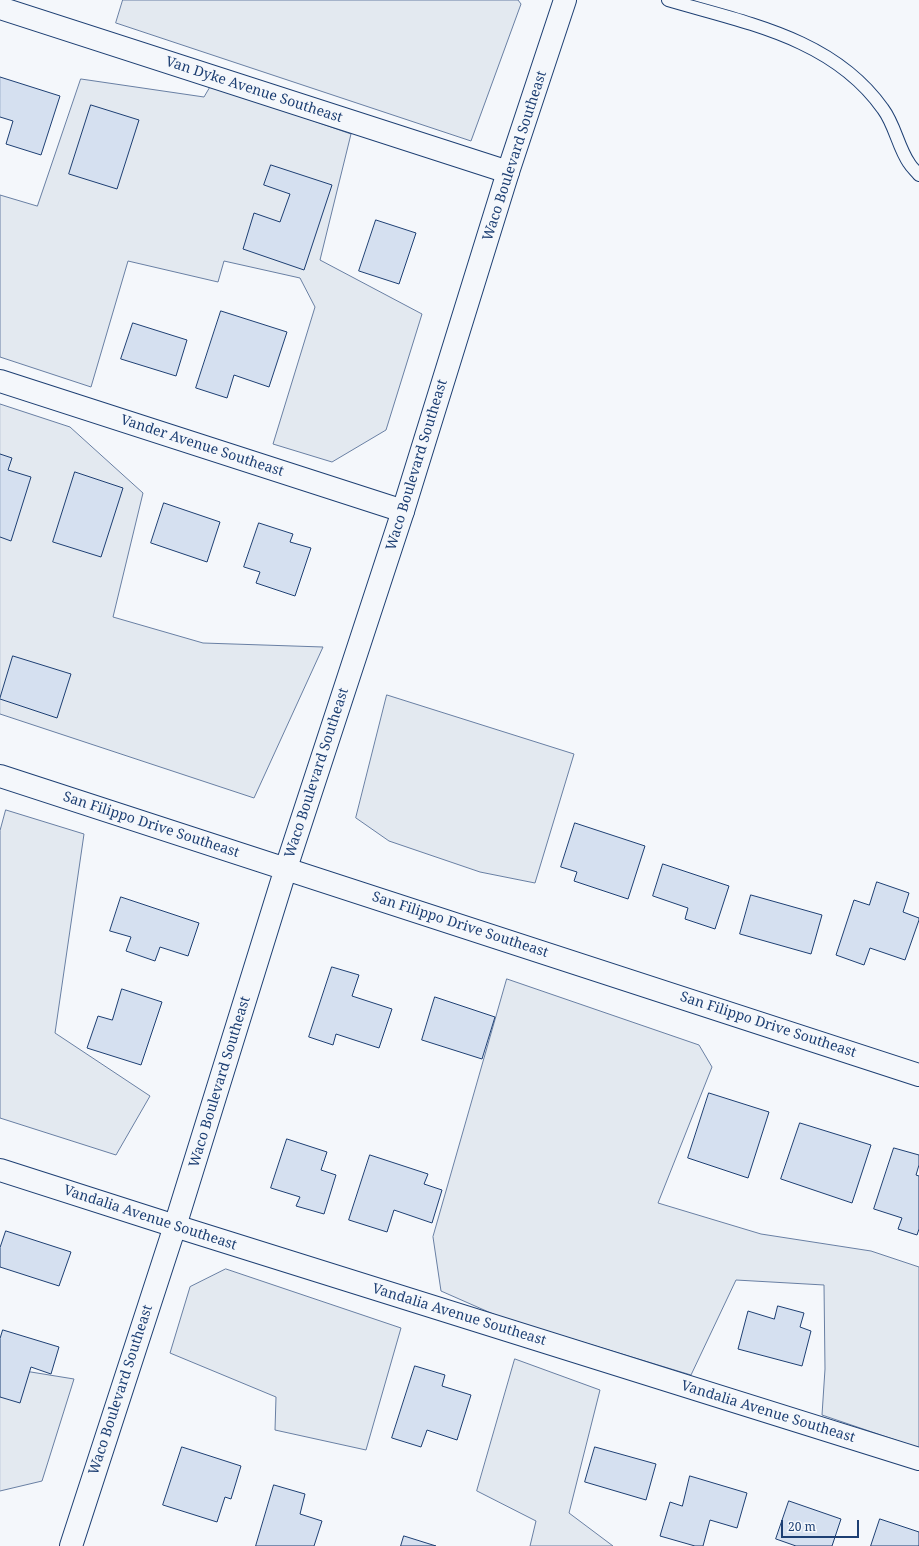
<!DOCTYPE html>
<html>
<head>
<meta charset="utf-8">
<style>
	body { margin:0 }
	#map { position:relative; width:919px; height:1546px; overflow:hidden; background:#f4f7fb; font-family:"Noto Serif",serif }
	canvas { display:block }
	.scale { position:absolute; left:781px; top:1520px; width:78px; height:18px; box-sizing:border-box; border:2px solid #1d3f73; border-top:0; padding-left:5px; font-size:12px; line-height:14px; white-space:nowrap; color:#1d3f73; -webkit-text-stroke:3px #f4f7fb; paint-order:stroke }
</style>
</head>
<body>
<div id="map">
<canvas width="919" height="1546"></canvas>
<div class="scale">20 m</div>
</div>
<script>
const context = document.querySelector('canvas').getContext('2d');
context.lineJoin = 'round';
function paint(path, color) { context.fillStyle = color; context.fill(path, 'evenodd'); }
function stroke(path, color, width, dash) { context.strokeStyle = color; context.lineWidth = width; context.lineCap = dash ? 'butt' : 'round'; context.setLineDash(dash || []); context.stroke(path); }
function drawText(font, color, halo, rows, align = 'center') {
  context.font = font + ' "Noto Serif",serif'; context.lineWidth = 3; context.setLineDash([]); context.textBaseline = 'middle'; context.strokeStyle = halo; context.fillStyle = color; for (const [text, x, y, turn = 0] of rows) {
    context.save(); context.translate(x, y); context.rotate((+turn || 0) * Math.PI / 180); context.textAlign = isNaN(turn) ? turn : align; if (halo) context.strokeText(text, 0, 0); context.fillText(text, 0, 0); context.restore();
  }
}
const green = new Path2D(`
	M123,0H518L521,4L471,141L116,23Z
	M81,79L204,97L211,85L351,134L320,260L422,314L386,430L332,462L273,444L315,307L300,278L224,261L218,282L128,261L91,387L0,357V195L37,206Z
	M0,404L70,427L143,493L113,617L203,643L323,647L254,798L0,714Z
	M387,695L574,754L535,883L480,872L389,841L356,818Z
	M6,810L84,834L55,1033L150,1096L116,1155L0,1118V831Z
	M507,979L699,1045L712,1067L658,1203L761,1234L871,1251L919,1267V1448L822,1415L825,1369L824,1285L736,1280L691,1375L500,1317L441,1291L433,1237Z
	M226,1269L401,1328L366,1450L275,1430L276,1397L170,1353L190,1287Z
	M515,1359L600,1390L569,1513L613,1546H530L536,1521L477,1491Z
	M0,1367L74,1379L42,1481L0,1491Z`);
const building = new Path2D(`
	M0,77L60,96L41,155L6,144L13,121L0,117Z
	M91,105L139,120L117,189L69,174Z
	M271,165L332,185L304,270L243,249L254,213L280,222L290,194L264,185Z
	M376,220L416,233L399,284L359,271Z
	M221,311L287,332L269,387L234,375L227,398L196,388Z
	M133,323L187,340L176,376L121,359Z
	M0,454L12,458L8,470L31,477L11,541L0,537Z
	M75,472L123,488L101,557L53,542Z
	M164,503L220,522L207,562L151,543Z
	M259,523L293,534L290,542L311,548L295,596L256,583L260,572L244,567Z
	M13,656L71,674L57,718L0,699Z
	M575,823L645,846L628,899L574,881L577,872L561,867Z
	M663,864L729,886L715,929L685,919L688,908L653,896Z
	M877,882L909,893L903,912L919,918V920L905,960L870,948L864,965L836,955L854,900L869,905Z
	M751,895L822,915L811,954L740,934Z
	M121,897L199,923L188,956L160,947L155,961L126,951L131,937L110,931Z
	M332,967L359,975L352,996L392,1009L379,1048L336,1034L333,1045L309,1037Z
	M122,989L162,1002L141,1065L87,1048L98,1016L112,1020Z
	M435,997L495,1017L482,1059L422,1040Z
	M709,1093L769,1112L748,1178L688,1158Z
	M800,1123L871,1145L852,1203L781,1179Z
	M287,1139L327,1152L321,1170L336,1175L324,1214L296,1206L300,1197L271,1188Z
	M894,1148L919,1155V1165L916,1175L919,1176V1229L917,1235L898,1229L902,1218L874,1209Z
	M370,1155L428,1174L424,1184L442,1190L432,1223L394,1210L387,1232L349,1220Z
	M6,1231L71,1252L59,1286L0,1267V1248Z
	M778,1306L804,1313L800,1327L811,1331L802,1366L738,1349L748,1311L774,1319Z
	M3,1330L59,1347L51,1374L31,1367L20,1403L0,1397V1339Z
	M415,1366L445,1375L442,1386L471,1395L457,1440L427,1430L421,1447L392,1438Z
	M182,1447L241,1466L231,1499L225,1497L217,1522L163,1505Z
	M595,1447L656,1464L646,1500L585,1482Z
	M690,1476L747,1493L737,1528L710,1520L703,1546H695L660,1536L670,1502L682,1506Z
	M274,1485L305,1494L300,1514L322,1521L314,1546H256Z
	M789,1501L841,1519L832,1546H796L776,1539Z
	M880,1519L919,1532V1546H871Z
	M404,1536L436,1546H401Z`);
const lane = new Path2D(`
	M668,0C746,23 833,38 883,109C895,125 898,147 909,163C912,168 916,171 919,175`);
const street = new Path2D(`
	M0,8L508,172
	M0,381L403,511
	M0,1170L175,1226L919,1459`);
const secondary = new Path2D(`
	M0,776L919,1075
	M71,1546L175,1226L286,868L403,511L508,172L565,0`);
const streetNames = [
	["Van Dyke Avenue Southeast",254,90,18],
	["Waco Boulevard Southeast",515,156,-72],
	["Vander Avenue Southeast",202,446,18],
	["Waco Boulevard Southeast",417,465,-73],
	["Waco Boulevard Southeast",317,773,-72],
	["San Filippo Drive Southeast",151,825,18],
	["San Filippo Drive Southeast",460,925,18],
	["San Filippo Drive Southeast",768,1025,18],
	["Waco Boulevard Southeast",220,1082,-73],
	["Vandalia Avenue Southeast",150,1218,18],
	["Vandalia Avenue Southeast",459,1315,17],
	["Waco Boulevard Southeast",121,1390,-72],
	["Vandalia Avenue Southeast",768,1412,17]
];
paint(green, '#e3e9f0');
stroke(green, '#687fa3', 1);
paint(building, '#d5e0f0');
stroke(building, '#1d3f73', 1);
stroke(lane, '#1d3f73', 14);
stroke(street, '#1d3f73', 24);
stroke(secondary, '#1d3f73', 24);
stroke(lane, '#f4f7fb', 12);
stroke(street, '#f4f7fb', 22);
stroke(secondary, '#f4f7fb', 22);
drawText('14px', '#1d3f73', '#f4f7fb', streetNames);
</script>
</body>
</html>
